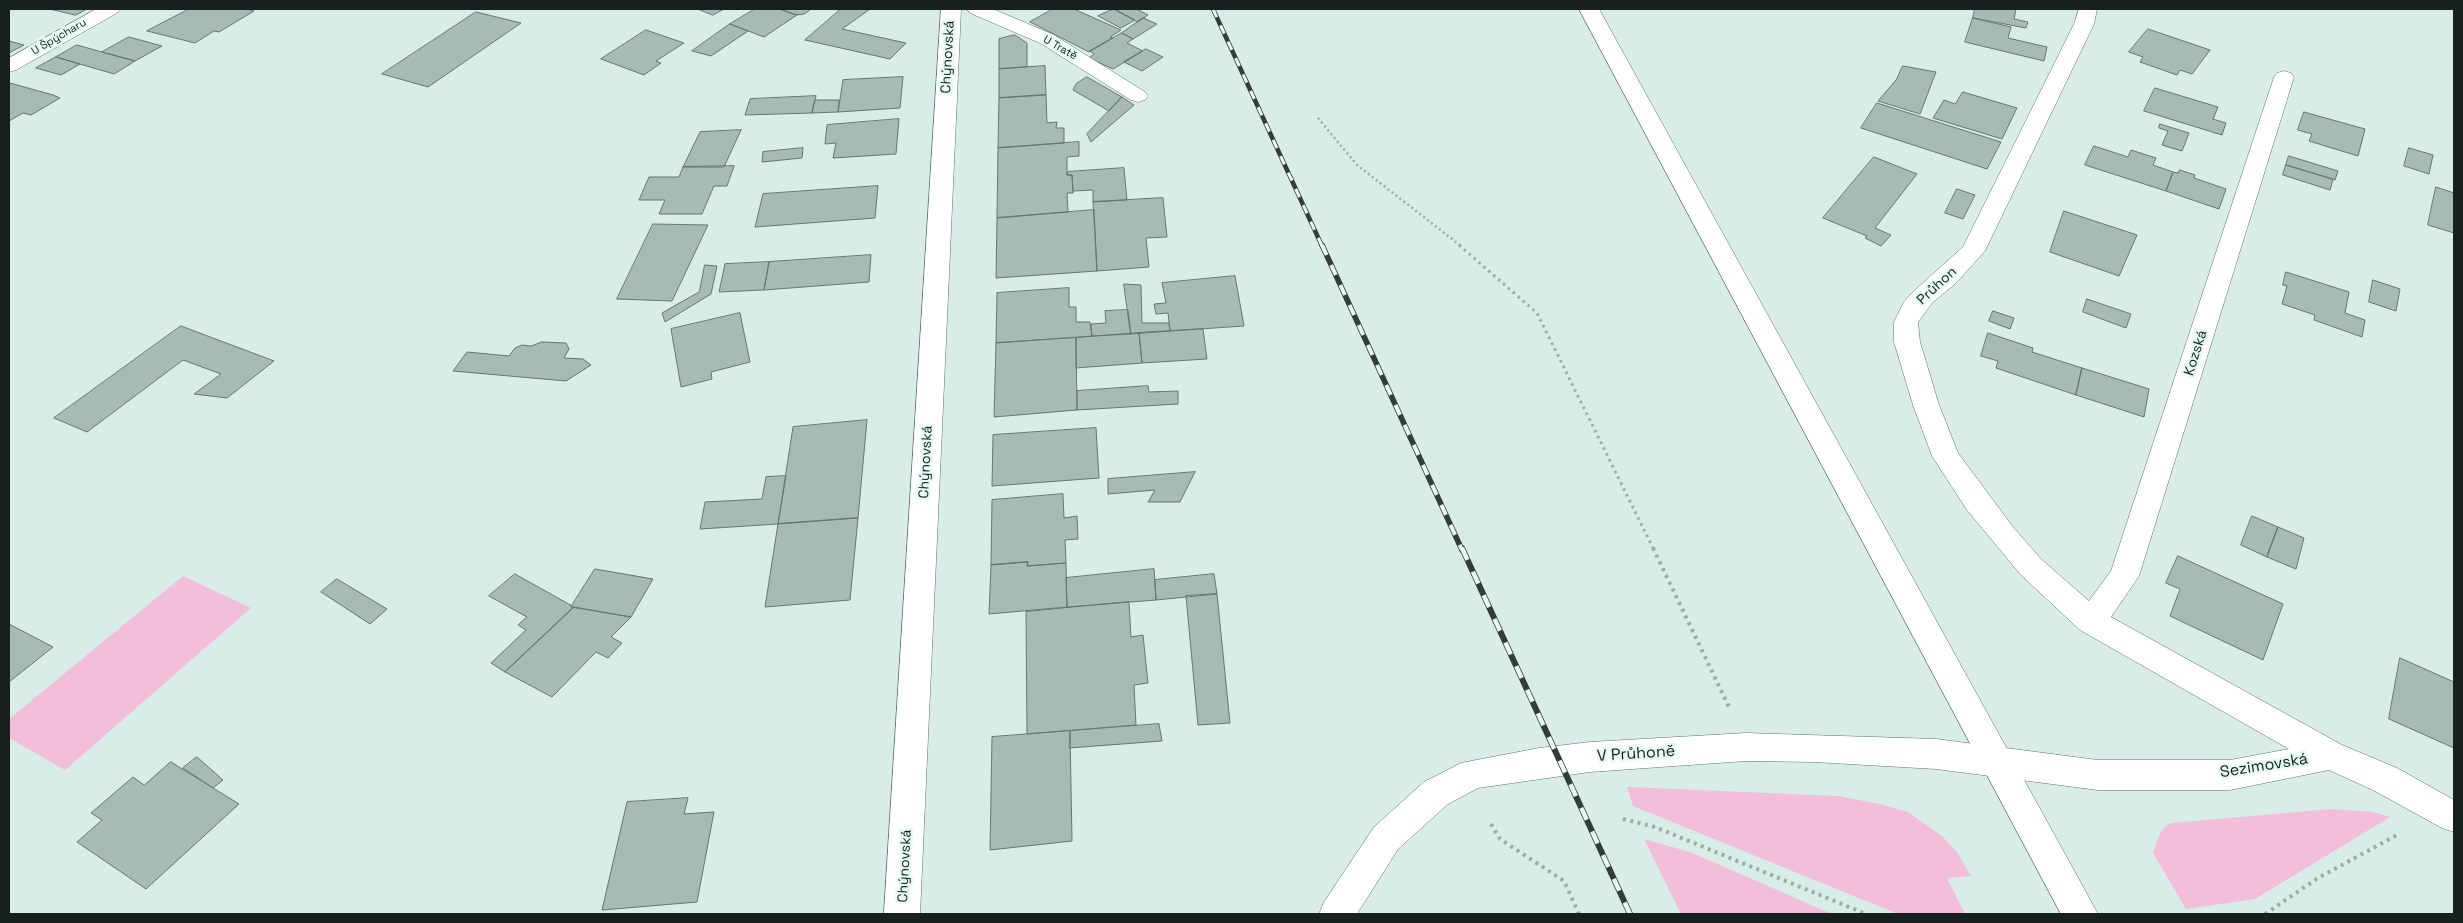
<!DOCTYPE html>
<html>
<head>
<meta charset="utf-8">
<style>
	body { margin:0 }
	#map { position:relative; width:2463px; height:923px; overflow:hidden; background:#d8ece8; font-family:"Space Grotesk",sans-serif }
	canvas { display:block }
	.frame { position:absolute; inset:0; border:10px solid #18201e; pointer-events:none }
</style>
</head>
<body>
<div id="map">
<canvas width="2463" height="923"></canvas>
<div class="frame"></div>
</div>
<script>
const context = document.querySelector('canvas').getContext('2d');
context.lineJoin = 'round';
function paint(path, color) { context.fillStyle = color; context.fill(path, 'evenodd'); }
function stroke(path, color, width, dash) { context.strokeStyle = color; context.lineWidth = width; context.lineCap = dash ? 'butt' : 'round'; context.setLineDash(dash || []); context.stroke(path); }
function drawText(font, color, halo, rows, align = 'center') {
  context.font = font + ' "Space Grotesk",sans-serif'; context.lineWidth = 5; context.setLineDash([]); context.textBaseline = 'middle'; context.strokeStyle = halo; context.fillStyle = color; for (const [text, x, y, turn = 0] of rows) {
    context.save(); context.translate(x, y); context.rotate((+turn || 0) * Math.PI / 180); context.textAlign = isNaN(turn) ? turn : align; if (halo) context.strokeText(text, 0, 0); context.fillText(text, 0, 0); context.restore();
  }
}
const green = new Path2D(`
	M183,576L251,608L65,770L9,738V719Z
	M1627,787L1838,796L1880,804L1908,812L1942,836L1957,852L1971,876L1947,878L1965,914H1898L1633,806Z
	M2332,809L2373,812L2390,817L2255,899L2186,909L2153,853C2158,840 2159,828 2172,823Z
	M1644,839L1690,852L1832,914H1681Z`);
const building = new Path2D(`
	M50,9H87L76,15Z
	M189,9H246L254,11L219,32L214,31L195,43L147,31Z
	M698,9H724L713,15Z
	M755,9H779L797,15L764,37L730,24Z
	M779,9H807L810,10L804,14L797,15Z
	M841,9H870L842,29L906,43L890,59L805,40Z
	M1053,9H1074L1121,30L1110,37L1113,38L1089,52L1030,22Z
	M1114,9L1135,20L1121,28L1098,16Z
	M1114,9H1137L1148,15L1138,22Z
	M1975,9H2016L2014,19L2028,22L2026,28L1973,18Z
	M476,12L521,23L428,87L382,74Z
	M1143,18L1157,24L1133,39L1122,33Z
	M1973,18L2011,27L2008,38L2047,47L2044,61L1965,42Z
	M730,24L748,31L711,56L692,51Z
	M2148,29L2210,50L2192,74L2180,70L2177,75L2140,62L2143,57L2129,52Z
	M646,30L684,43L656,61L661,63L644,75L601,59Z
	M1122,33L1133,39L1127,43L1143,51L1113,69L1089,58L1094,54L1090,51Z
	M1015,35L1027,43V67L999,69V39Z
	M129,37L162,46L135,61L102,52Z
	M9,41L24,45L9,53Z
	M77,45L102,52L135,61L114,74L56,57Z
	M1146,49L1163,57L1142,71L1124,62Z
	M56,57L80,64L61,75L36,68Z
	M1045,66L1046,95L999,98V69Z
	M1903,66L1936,72L1920,114L1878,101L1896,80Z
	M903,77L900,108L838,112L843,80Z
	M1087,77L1122,97L1109,111L1073,90L1076,84Z
	M10,83L53,95L60,98L31,115L23,113L9,121Z
	M2155,88L2218,107L2213,119L2226,123L2222,135L2144,111Z
	M1963,92L2017,108L2002,139L1933,118L1944,100L1955,104Z
	M1046,95L1047,123L1057,122L1056,128H1064V143L998,148L999,98Z
	M816,96L812,113L745,115L750,99Z
	M1122,97L1134,105L1091,142L1087,134Z
	M815,100H839L838,112L812,113Z
	M1877,103L2001,142L1987,169L1861,128Z
	M2304,112L2365,129L2358,156L2309,141L2312,134L2298,130Z
	M899,119L896,154L833,158L836,143L825,144L827,125Z
	M2160,124L2189,133L2182,151L2162,145L2168,131L2159,128Z
	M741,130L724,167H683L700,132Z
	M1079,142V156L1067,157V175H1072L1073,191V193H1067L1068,212L997,218L998,148Z
	M2094,146L2128,157L2131,150L2156,158L2153,165L2173,172L2166,191L2085,165Z
	M803,148L802,158L762,162L763,152Z
	M2409,148L2433,155L2429,174L2404,166Z
	M2289,156L2338,171L2335,180L2286,165Z
	M1874,157L1917,174L1875,228L1891,235L1881,246L1865,238L1867,236L1823,218Z
	M2286,165L2333,179L2330,190L2283,175Z
	M734,166L727,186H714L702,214H659L665,200H639L649,177H679L683,167Z
	M1124,168L1127,200L1093,202V190L1073,191L1072,175H1067V172Z
	M2180,170L2195,175L2194,178L2226,189L2219,209L2166,191L2173,172L2178,173Z
	M878,186L875,218L755,227L763,194Z
	M2436,187L2454,193V233L2428,225Z
	M1957,189L1975,195L1963,219L1945,213Z
	M1163,198L1167,237L1146,238L1149,267L1097,271L1093,202Z
	M1094,210L1097,271L996,278L997,218Z
	M2064,211L2137,235L2119,276L2050,252Z
	M653,224L708,225L672,301L617,299Z
	M871,255L869,282L764,290L769,262Z
	M769,262L764,290L719,292L725,264Z
	M705,265L717,266L711,294L665,322L662,313L699,292Z
	M2286,272L2349,292L2345,313L2365,320L2362,337L2314,320L2315,315L2282,304L2287,286L2283,285Z
	M1235,276L1244,326L1170,331L1168,313L1156,314L1154,304L1166,303L1162,283Z
	M2373,280L2400,289L2396,311L2369,302Z
	M1124,284L1141,285L1142,323H1169L1170,331L1131,334Z
	M1069,288V307H1076V322H1090L1092,336L996,343L997,293Z
	M2087,299L2131,314L2126,328L2083,312Z
	M1128,310L1131,334L1092,336L1091,324L1106,323L1105,311Z
	M1993,311L2014,318L2010,329L1989,321Z
	M740,313L750,362L711,372L712,379L681,387L671,329Z
	M181,326L274,361L227,398L194,394L221,374L183,360L87,432L54,418Z
	M1203,329L1207,359L1142,363L1139,333Z
	M1139,333L1142,363L1076,368V338Z
	M1988,333L2033,348L2032,352L2082,368L2076,395L1996,368L1998,361L1981,356Z
	M1076,338L1077,410L994,417L996,343Z
	M542,342L566,343L569,349L564,358L583,359L591,365L566,381L453,371L467,352L509,356L515,348L522,345L531,346Z
	M2082,368L2149,389L2144,417L2076,395Z
	M1148,386L1149,392L1178,391V404L1077,410V391Z
	M867,420L858,518L778,524L793,427Z
	M1096,428L1099,478L992,486L993,435Z
	M1195,472L1180,502H1148L1155,490L1108,494V479Z
	M786,476L778,524L700,529L705,502L762,499L766,477Z
	M1063,494L1064,518L1077,516L1078,539L1065,540L1066,563L1027,566L1028,562L991,565L992,500Z
	M2252,516L2278,527L2267,557L2241,545Z
	M858,518L850,600L765,607L778,524Z
	M2278,527L2304,538L2296,569L2267,557Z
	M2178,556L2283,604L2263,660L2170,616L2180,589L2166,583Z
	M1028,562L1027,566L1066,563L1067,607L989,614L991,565Z
	M595,569L653,579L631,617L571,607Z
	M1154,569L1156,600L1067,607L1066,578Z
	M515,574L574,607L505,672L491,663L526,630L518,625L527,617L489,596Z
	M1214,574L1217,594L1156,600L1155,580Z
	M337,579L387,609L370,624L321,592Z
	M1217,594L1230,723L1198,725L1186,596Z
	M1129,602L1131,637L1143,635L1148,683L1134,685L1136,725L1027,734L1026,612Z
	M574,607L631,617L611,637L622,643L608,658L596,652L552,697L505,672Z
	M9,624L53,647L9,682Z
	M2400,658L2454,682V748L2389,719Z
	M1159,724L1162,741L1069,748L1070,731Z
	M1070,731L1072,841L990,850L992,737Z
	M197,757L223,780L213,788L183,768Z
	M171,762L239,804L146,889L77,842L102,820L91,813L133,777L144,785Z
	M688,798L684,814L714,812L697,902L602,910L627,802Z`);
const pathFar2 = new Path2D(`
	M1318,118L1357,165L1461,246`);
const pathFar1 = new Path2D(`
	M1459,245L1537,313L1654,550`);
const path = new Path2D(`
	M1653,548L1729,707
	M1623,819L1655,827L1866,914
	M1491,824L1500,839L1564,881L1579,914
	M2265,914L2318,878L2397,835`);
const street = new Path2D(`
	M96,9H120L117,13L16,70L9,72V58Z
	M967,9H993L1054,35L1145,92L1148,96L1145,100L1138,102L1131,100L1040,43L970,13Z
	M2079,9H2097L2094,24L1985,251L1956,283L1932,303L1918,322L1920,342L1939,405L1958,453L2013,527L2041,559L2089,601L2111,571L2274,77L2277,73L2284,71L2291,73L2294,77L2139,576L2111,617L2342,745L2397,768L2454,800V832L2442,828L2373,790L2329,770L2230,790H2098L1936,769L1814,762L1746,761L1590,772L1478,788L1448,804L1398,849L1357,914H1319L1324,902L1374,827L1424,782L1461,763L1539,748L1590,742L1746,733L1936,739L2098,760H2230L2289,749L2080,630L2021,575L1967,510L1932,456L1913,405L1894,342V322L1904,302L1914,291L1963,247L2074,24Z`);
const secondary = new Path2D(`
	M941,9H961L920,914H884Z
	M1579,9H1599L2098,914H2061Z`);
const railFar2 = new Path2D(`
	M1213,9L1322,246`);
const railFar1 = new Path2D(`
	M1322,245L1462,550`);
const rail = new Path2D(`
	M1462,548L1630,914`);
const farStreetnames = [
	["U Špýcharu",59,37,-30],
	["U Tratě",1060,48,30]
];
const streetNames = [
	["Chýnovská",948,57,-87],
	["Průhon",1937,286,-43],
	["Kozská",2196,353,-72],
	["Chýnovská",926,462,-87],
	["Chýnovská",905,866,-87]
];
const nearStreetnames = [
	["V Průhoně",1636,754,-4],
	["Sezimovská",2264,766,-9]
];
paint(green, '#f3beda');
paint(building, '#a7bab6');
stroke(building, '#657773', 1);
stroke(street, '#5e706c', 1);
stroke(secondary, '#5e706c', 1);
stroke(pathFar2, '#9caca9', 2.5, [2, 3]);
stroke(pathFar1, '#9caca9', 3, [2.5, 4]);
stroke(path, '#9caca9', 4, [3, 4.5]);
paint(street, '#fff');
paint(secondary, '#fff');
stroke(railFar2, '#333c3a', 4.5);
stroke(railFar1, '#333c3a', 5.5);
stroke(rail, '#333c3a', 6);
stroke(railFar2, '#e5f9f5', 3, [9]);
stroke(railFar1, '#e5f9f5', 4, [11]);
stroke(rail, '#e5f9f5', 4.5, [13]);
drawText('11px', '#18201e', '#e5f9f5', farStreetnames);
drawText('14px', '#18201e', '#e5f9f5', streetNames);
drawText('16px', '#18201e', '#e5f9f5', nearStreetnames);
</script>
</body>
</html>
